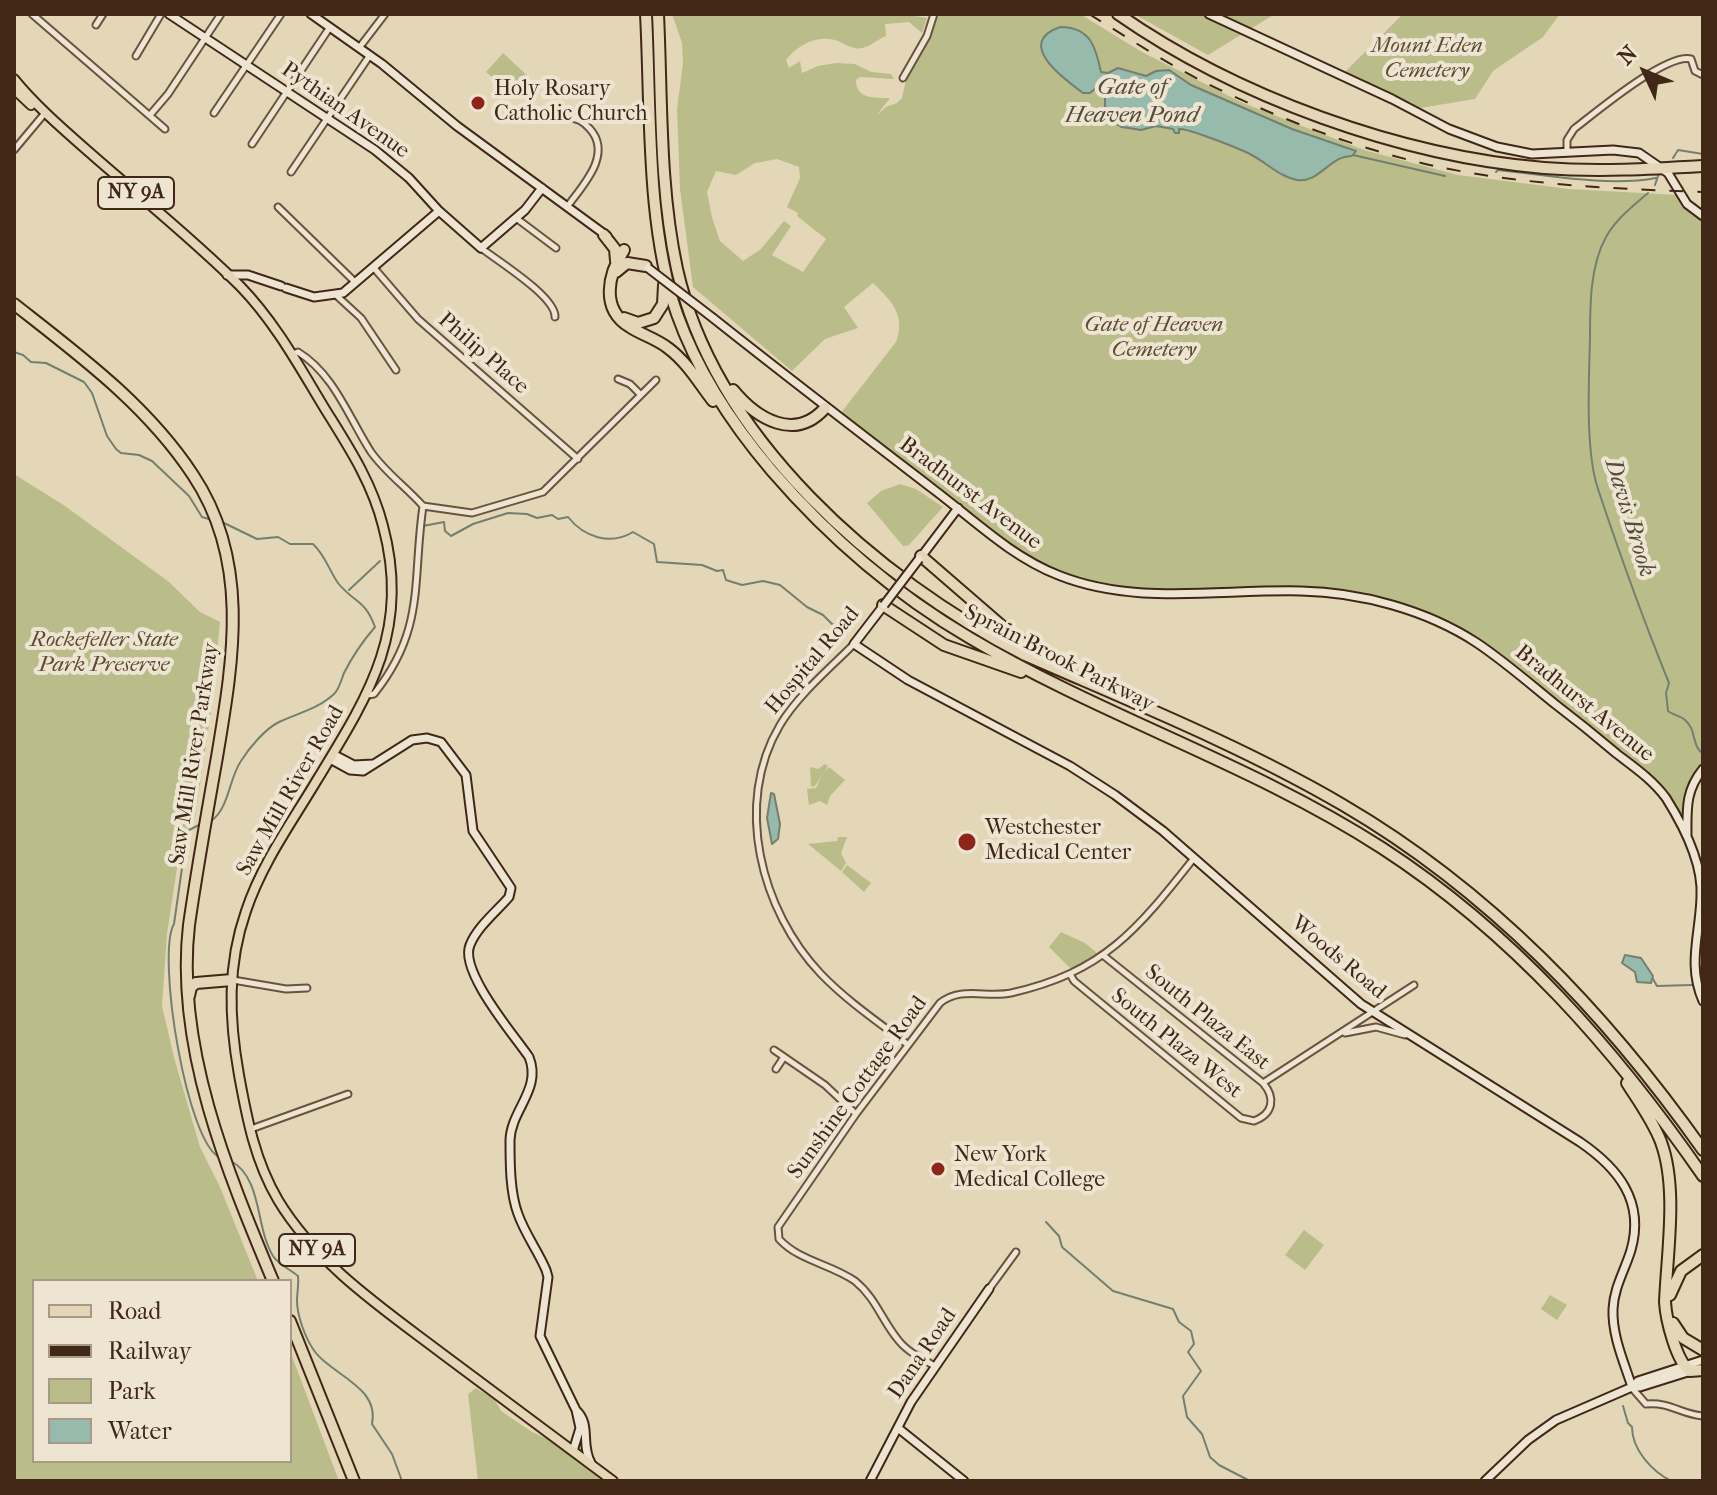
<!DOCTYPE html>
<html>
<head>
<meta charset="utf-8">
<style>
	body { margin:0 }
	#map { position:relative; width:1717px; height:1495px; overflow:hidden; background:#e3d7b8; font-family:"IM FELL French Canon",serif }
	canvas { display:block }
	.frame { position:absolute; inset:0; border:16px solid #412716; pointer-events:none }
	.legend { position:absolute; left:32px; top:1279px; width:260px; height:184px; box-sizing:border-box; background:#ede5d1; border:2px solid #a89986; margin:0; padding:10px 14px; list-style:none; font-size:24px; color:#412716 }
	.legend li { display:flex; align-items:center; gap:16px; height:40px }
	.legend b { width:40px; border:2px solid #a89986 }
	.north { position:absolute; left:1605px; top:32px; width:80px; height:80px; -webkit-text-stroke:6px #ede5d1; paint-order:stroke; rotate:314deg; font-size:22px; font-weight:700; line-height:32px; text-align:center; color:#412716 }
	.north::after { content:''; display:block; margin:auto; width:28px; height:36px; background:#412716; clip-path:polygon(50% 0,100% 100%,50% 72%,0 100%) }
</style>
</head>
<body>
<div id="map">
<canvas width="1717" height="1495"></canvas>
<div class="frame"></div>
<ul class="legend">
<li><b style="height:10px;background:#e3d7b8"></b>Road</li>
<li><b style="height:10px;background:#412716"></b>Railway</li>
<li><b style="height:22px;background:#babd8a"></b>Park</li>
<li><b style="height:22px;background:#96baab"></b>Water</li>
</ul>
<div class="north">N</div>
</div>
<script>
const context = document.querySelector('canvas').getContext('2d');
context.lineJoin = 'round';
function paint(path, color) { context.fillStyle = color; context.fill(path, 'evenodd'); }
function stroke(path, color, width, dash) { context.strokeStyle = color; context.lineWidth = width; context.lineCap = dash ? 'butt' : 'round'; context.setLineDash(dash || []); context.stroke(path); }
function drawText(font, color, halo, rows, align = 'center') {
  context.font = font + ' "IM FELL French Canon",serif'; context.lineWidth = 8; context.setLineDash([]); context.textBaseline = 'middle'; context.strokeStyle = halo; context.fillStyle = color; for (const [text, x, y, turn = 0] of rows) {
    context.save(); context.translate(x, y); context.rotate((+turn || 0) * Math.PI / 180); context.textAlign = isNaN(turn) ? turn : align; if (halo) context.strokeText(text, 0, 0); context.fillText(text, 0, 0); context.restore();
  }
}
const green = new Path2D(`
	M672,14H902L927,18L922,33L909,22L885,24L886,36C878,39 870,47 862,48C852,50 846,44 838,41C817,34 798,45 786,60L789,68L800,61L802,73L818,66L836,63L855,64L871,72L891,74L894,79L860,77L856,80C856,99 874,98 890,98L877,115L886,107L897,103L902,98L907,75L936,14H1080L1142,52L1243,103L1364,150L1458,175L1569,189L1678,195L1688,209L1703,219V766L1687,793L1685,823L1683,824L1671,799L1649,775L1492,650L1446,622L1340,591L1314,588L1165,591L1106,586L1076,579L1042,565L1003,540L840,414L896,342C906,316 892,301 873,283L844,307L858,328L825,339L792,371L693,287L680,189L677,109L683,63L682,43ZM777,159L799,167L800,178L787,207L798,213L797,216L826,239L803,272L772,255L791,226L784,221L761,249L743,261L720,241L712,217L707,192L716,171L736,175L755,163Z
	M1134,14H1275L1208,55Z
	M1403,14H1560L1543,37L1493,71L1475,99L1420,108L1345,72Z
	M503,53L530,78L514,96L486,72Z
	M14,474L65,506L169,582L200,612L220,622L212,705L195,819L182,835L167,934L162,1006L175,1061L200,1147L220,1187L258,1281H34V1461H290V1351L339,1481H14Z
	M900,484L916,489L943,507L909,545L903,546L867,503L881,491Z
	M825,764L828,766L824,772L829,767L845,780L830,796L827,805L820,801L809,805L807,789L816,788L822,775L815,786L811,787L810,767L818,769Z
	M838,837H847L841,853L846,863L841,871L808,844L837,841Z
	M847,865L871,883L864,892L842,872Z
	M1061,932L1085,943L1096,952V957L1071,969L1049,947Z
	M1304,1230L1324,1245L1305,1270L1285,1255Z
	M1550,1295L1567,1305L1557,1320L1541,1309Z
	M476,1388L495,1400L501,1411L532,1432L548,1439L603,1481H478L468,1394Z`);
const water = new Path2D(`
	M1060,27C1091,27 1096,48 1101,72L1108,73L1118,68L1146,76L1156,71L1169,70L1191,85L1292,129L1356,151L1352,156C1329,156 1320,183 1297,180C1279,177 1265,161 1248,153C1237,148 1188,128 1179,129V133H1175L1173,129L1156,126L1141,130L1122,127L1111,121L1105,109V87H1097L1090,93H1083C1064,79 1014,43 1060,27Z
	M771,793L774,794L780,824L778,839L772,844L767,818Z
	M1625,955L1641,958L1653,976L1651,983L1637,982L1635,972L1622,963Z`);
const stream = new Path2D(`
	M1353,155L1445,176
	M1673,158L1678,150L1703,154
	M1496,172L1498,170C1546,175 1609,187 1656,178
	M1655,185L1659,173
	M1648,193C1633,206 1616,219 1606,237C1590,266 1590,305 1590,338C1589,380 1585,450 1598,489C1620,555 1643,619 1669,683L1666,693L1668,711C1673,715 1681,716 1685,720C1697,730 1691,745 1703,754
	M14,352L23,355L31,362L46,363L84,382L92,393L107,436L116,449L121,453L139,455L152,461L189,496L202,517L212,520
	M423,526L444,522L445,531L451,536L473,524L508,513L527,514L537,518L552,515L558,519L568,517C584,537 610,546 633,532L654,544L657,562L702,565L717,571L723,570L726,580L742,585L763,581L780,585L807,607L823,615L832,624L845,631
	M349,590L380,561
	M211,821C229,809 229,778 241,761C249,748 265,729 279,722C298,713 318,709 334,694C340,688 341,680 344,673C353,655 363,641 375,627C365,599 354,603 338,583C329,570 325,555 313,544H290L278,537L257,539L222,522
	M201,824L189,830L186,840L174,924C156,954 187,1147 221,1158
	M1698,974L1703,962
	M1653,979L1657,986L1692,985
	M231,1161C263,1179 255,1227 273,1256C279,1265 290,1269 298,1276C299,1284 297,1292 297,1301C297,1315 305,1337 313,1349C330,1375 380,1386 372,1424L392,1454L402,1481
	M1046,1222L1059,1236L1062,1247L1113,1291L1173,1309L1179,1322L1191,1331L1194,1344L1188,1352L1201,1371L1183,1396L1187,1417L1202,1434L1210,1457L1219,1465L1250,1481
	M1623,1406L1628,1423L1632,1427C1632,1450 1652,1471 1671,1481`);
const street = new Path2D(`
	M32,14L165,129
	M96,25L103,14
	M359,48L385,14
	M136,56L161,14
	M903,78L927,36L934,14
	M214,113L281,14
	M150,115L168,94L221,14
	M252,144L330,27
	M14,150L45,113
	M1567,152V140L1574,129C1595,113 1666,53 1691,59L1695,71L1703,75
	M291,172L370,55
	M278,207L356,283
	M567,207C582,186 613,155 590,129C583,121 577,118 568,118
	M516,218L556,248
	M481,248C498,261 556,297 555,317
	M374,268L418,319L578,459
	M337,296L361,318L396,370
	M292,354L298,352C334,374 349,418 371,452C386,473 406,487 423,506C412,581 426,629 374,694L368,695
	M618,379L630,384L640,394
	M423,506L472,513L543,492L656,380
	M854,644C829,669 798,695 780,725C733,804 761,911 821,974C847,1001 878,1022 907,1044
	M1070,974L1074,981L1241,1118L1254,1121C1273,1114 1276,1098 1263,1083L1104,956
	M233,980L286,989L307,988
	M1345,1033L1376,1027L1405,1035
	M774,1050L825,1085L856,1114
	M776,1069L784,1057
	M1263,1083L1414,985
	M251,1129L348,1094
	M989,1289L1016,1252
	M935,1366C922,1359 908,1352 899,1341C882,1321 876,1298 855,1281C831,1264 799,1261 779,1239L778,1227L856,1114L940,1003C961,986 986,998 1011,993C1104,972 1137,930 1194,858
	M1632,1388L1646,1404C1671,1402 1680,1414 1703,1416`);
const secondary = new Path2D(`
	M169,14L375,150L409,178L439,211L481,248L525,210L542,188
	M311,14L382,64L457,126L607,236
	M1209,14L1392,99L1449,129L1497,147L1532,154L1613,150L1639,153L1668,173L1687,204L1703,216
	M227,275H248L281,286
	M286,288L314,297L343,293L439,211
	M713,318C786,376 859,432 933,489C973,519 1010,556 1058,575C1135,606 1220,589 1301,591C1360,592 1427,610 1477,643C1504,661 1529,683 1555,704C1576,720 1597,737 1617,754C1634,767 1653,780 1666,798C1683,825 1703,864 1701,897C1700,934 1687,965 1703,1001
	M921,557L958,508
	M884,605L854,644L908,680L1070,766L1115,795L1163,831L1361,1004L1580,1142C1618,1168 1645,1201 1631,1250C1625,1270 1614,1287 1613,1309C1612,1336 1624,1362 1632,1387
	M333,754L354,765L373,764
	M330,759L350,770L363,771L412,740L427,738L441,742L466,775L473,831L511,888L509,897C497,911 477,927 470,945C459,971 514,1035 529,1057C542,1089 511,1110 510,1140C510,1163 510,1193 518,1214C525,1234 538,1251 546,1270L548,1277L540,1336L576,1410L580,1428L573,1451
	M1687,836C1687,810 1685,791 1703,769
	M1632,1387H1640L1691,1371
	M576,1410C592,1425 580,1443 591,1463
	M898,1428L964,1481
	M870,1481L911,1402L989,1289
	M1485,1481L1528,1440L1556,1420L1632,1387L1638,1381L1703,1360`);
const primary = new Path2D(`
	M14,79C36,106 63,129 89,152C139,196 193,239 240,286C275,322 299,366 325,409C348,446 372,482 383,526C411,630 369,695 317,780C292,822 262,863 246,911C227,965 229,1019 239,1075C247,1119 255,1161 278,1200C317,1265 385,1310 444,1355C500,1397 556,1439 613,1481
	M14,89L31,105`);
const highway = new Path2D(`
	M646,14C651,107 646,227 677,314C698,373 732,424 772,471C829,537 895,594 970,638C1103,717 1252,764 1382,848C1513,933 1615,1049 1703,1176
	M658,14C662,98 659,186 677,269C715,438 877,579 1025,655C1132,702 1242,746 1343,805C1490,891 1605,1012 1703,1150
	M1118,14C1237,97 1400,156 1544,168C1597,172 1651,169 1703,166
	M604,235L615,249L616,261
	M624,250C608,274 600,309 630,327C642,335 657,339 668,348C687,362 699,383 713,401
	M616,272L627,263L646,266
	M14,304C79,355 147,405 193,475C251,562 233,661 217,757C207,813 197,869 189,925C175,1046 227,1171 273,1281
	M624,318L638,323L654,318L663,304L664,285
	M733,390C757,419 795,442 825,408
	M921,556L1018,640L1041,656
	M883,605L944,645L1021,672
	M189,996L191,987L196,983L232,980
	M1627,1083C1639,1102 1653,1121 1661,1142C1678,1188 1667,1253 1665,1302C1666,1319 1676,1361 1690,1371L1703,1370
	M1670,1295L1681,1271L1703,1255
	M290,1321L354,1481
	M1673,1323L1683,1338L1703,1350`);
const rail = new Path2D(`
	M1089,14C1127,37 1164,62 1204,82C1276,118 1365,152 1444,168C1529,185 1616,189 1703,192`);
const secondaryBridge = new Path2D(`
	M648,268L713,318
	M884,605L919,559`);
const markers = [
	[478,103,8,"#8f2418"],
	[967,842,10,"#8f2418"],
	[938,1169,8,"#8f2418"]
];
const shields = [
	[136,193,76],
	[317,1250,76]
];
const shieldNames = [
	["NY 9A",136,193],
	["NY 9A",317,1250]
];
const parkNames = [
	["Mount Eden",1427,47],
	["Cemetery",1427,72],
	["Gate of Heaven",1154,326],
	["Cemetery",1154,351],
	["Rockefeller State",104,641],
	["Park Preserve",104,666]
];
const poiNames = [
	["Holy Rosary",494,90],
	["Catholic Church",494,115],
	["Westchester",985,829],
	["Medical Center",985,854],
	["New York",954,1156],
	["Medical College",954,1181]
];
const streetNames = [
	["Pythian Avenue",345,111,35],
	["Philip Place",483,354,41],
	["Bradhurst Avenue",970,494,37],
	["Sprain Brook Parkway",1059,659,27],
	["Hospital Road",813,661,-50],
	["Bradhurst Avenue",1584,704,39],
	["Saw Mill River Parkway",195,754,-81],
	["Saw Mill River Road",291,791,-60],
	["Woods Road",1338,958,40],
	["South Plaza East",1207,1018,39],
	["South Plaza West",1176,1044,39],
	["Sunshine Cottage Road",858,1088,-54],
	["Dana Road",923,1354,-56]
];
const waterNames = [
	["Gate of",1132,88],
	["Heaven Pond",1132,116],
	["Davis Brook",1629,518,73]
];
paint(green, '#babd8a');
paint(water, '#96baab');
stroke(water, '#747f6f', 2);
stroke(stream, '#747f6f', 2);
stroke(street, '#6a533e', 9);
stroke(secondary, '#412716', 11);
stroke(primary, '#412716', 12);
stroke(highway, '#412716', 14);
stroke(street, '#ede5d1', 5);
stroke(secondary, '#ede5d1', 7);
stroke(primary, '#e3d7b8', 8);
stroke(highway, '#e3d7b8', 10);
stroke(rail, '#412716', 2, [14, 14]);
stroke(secondaryBridge, '#412716', 11, []);
stroke(secondaryBridge, '#ede5d1', 7);
for (const [x, y, r, color] of markers) { const dot = new Path2D(); dot.arc(x, y, r, 0, 2 * Math.PI); context.fillStyle = color; context.fill(dot); stroke(dot, '#ede5d1', 3); }
for (const [x, y, w] of shields) { const box = new Path2D(); box.roundRect(x - w / 2, y - 16, w, 32, 6); context.fillStyle = '#ede5d1'; context.fill(box); stroke(box, '#412716', 2); }
drawText('bold 20px', '#412716', null, shieldNames);
drawText('italic 22px', '#5f4c33', '#ede5d1', parkNames);
drawText('22px', '#412716', '#ede5d1', poiNames, 'left');
drawText('22px', '#412716', '#ede5d1', streetNames);
drawText('italic 24px', '#564c3b', '#ede5d1', waterNames);
</script>
</body>
</html>
